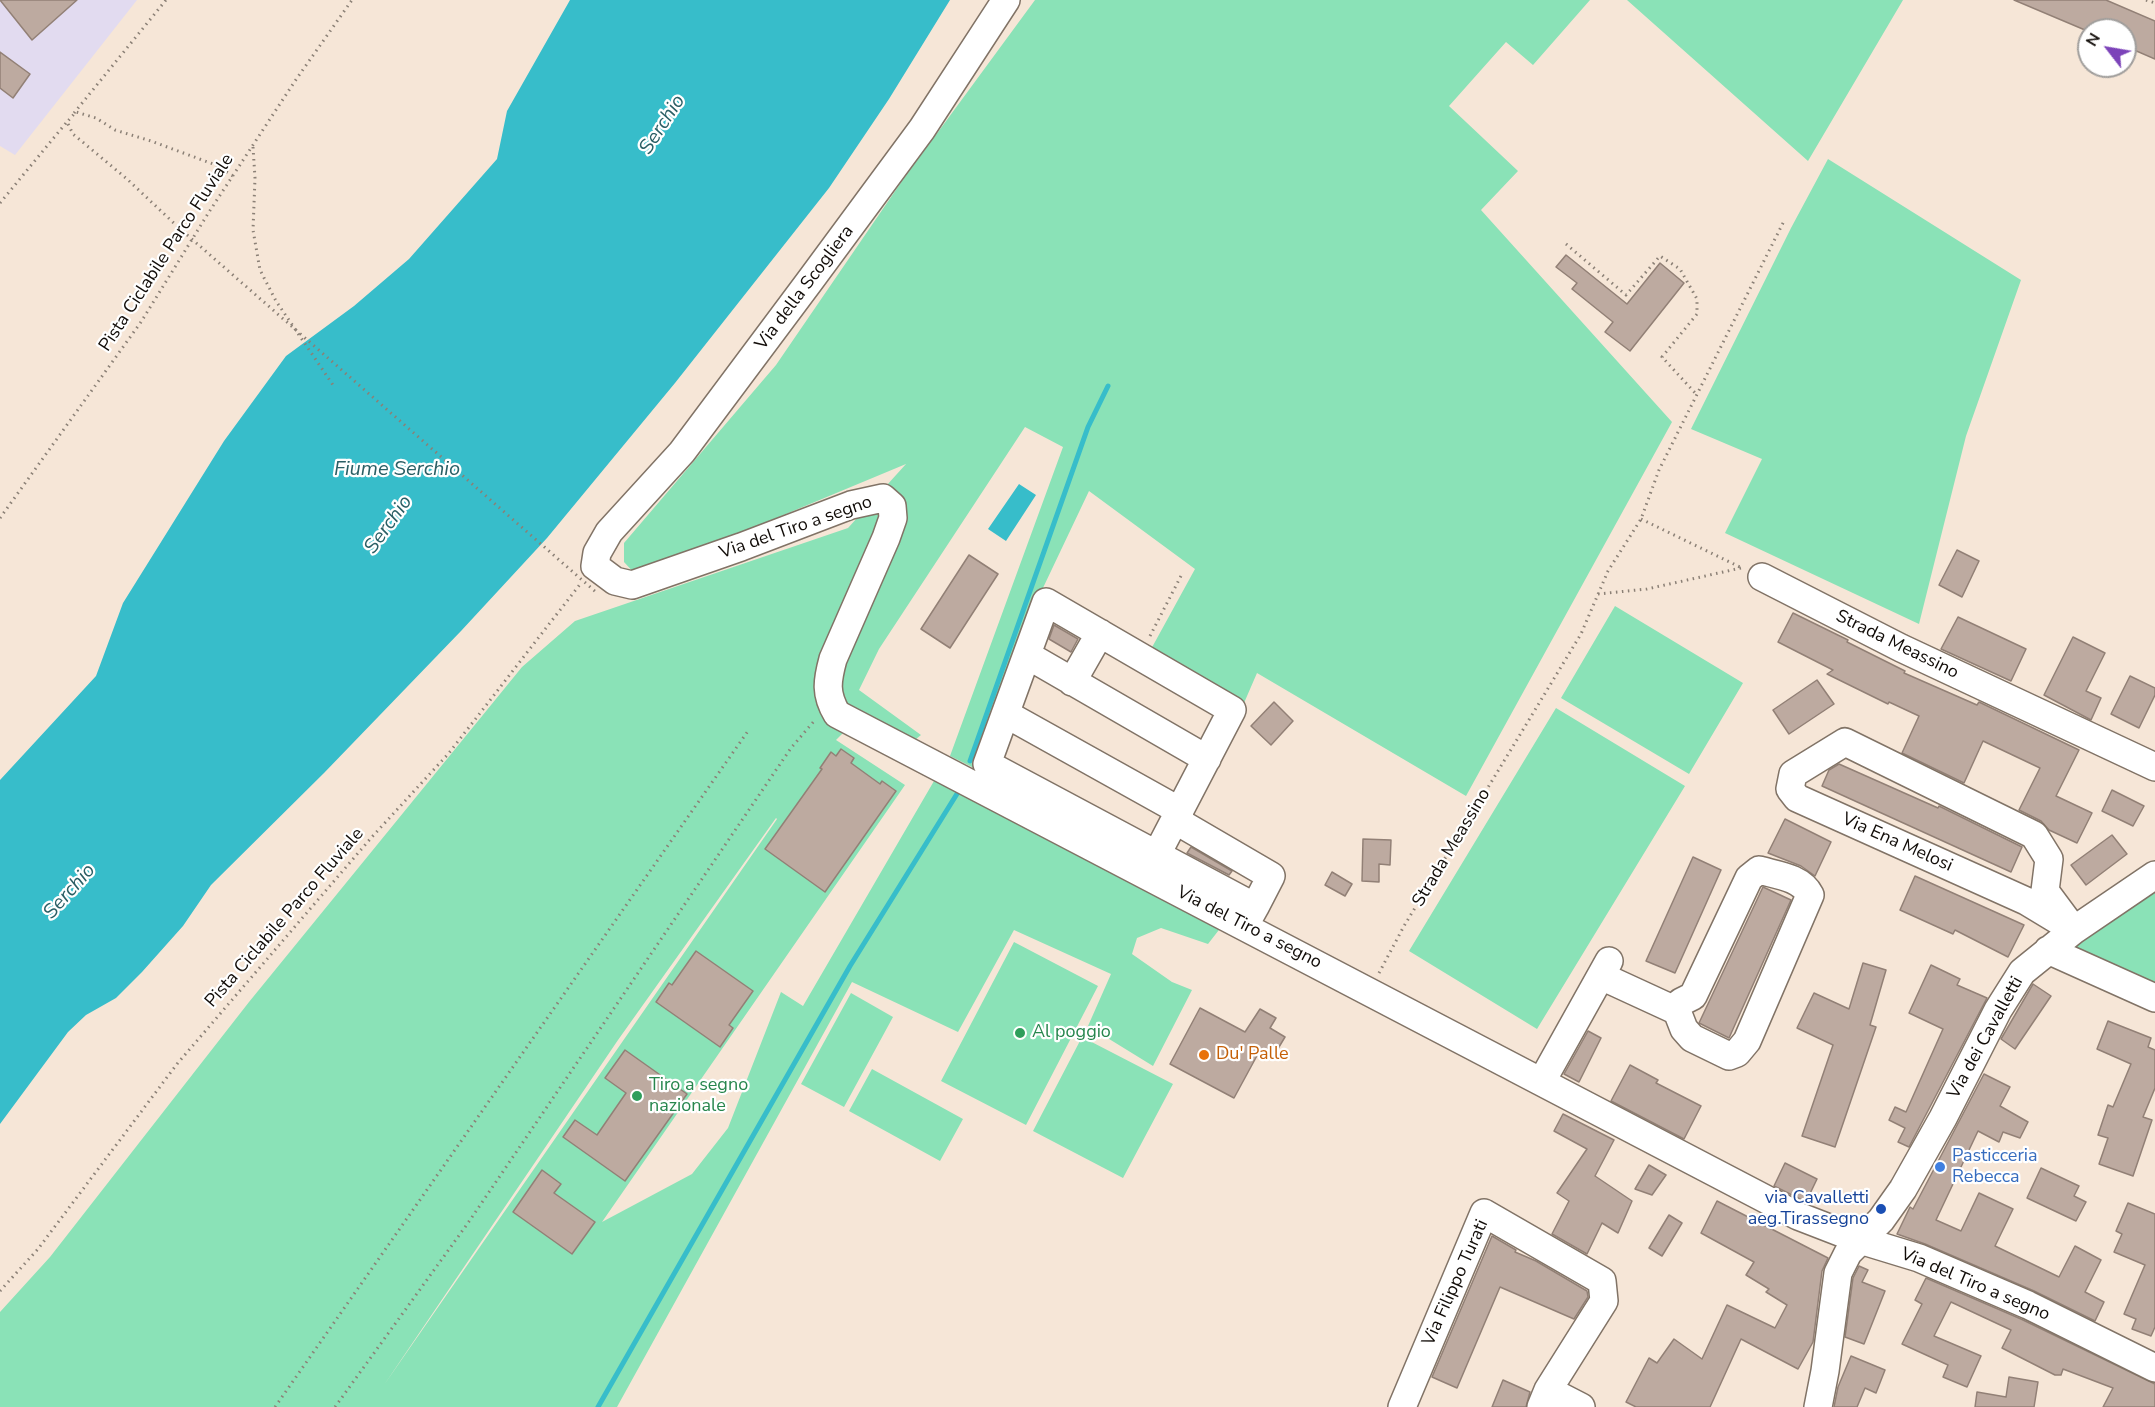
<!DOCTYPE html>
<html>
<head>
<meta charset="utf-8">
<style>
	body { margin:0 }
	#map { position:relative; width:2155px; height:1407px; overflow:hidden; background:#f6e6d7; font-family:"Nunito Sans",sans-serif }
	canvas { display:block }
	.north { position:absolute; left:2077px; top:18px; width:60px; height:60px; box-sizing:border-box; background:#fff; border:2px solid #a09e9c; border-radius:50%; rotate:301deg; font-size:16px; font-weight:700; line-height:24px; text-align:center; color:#110c08 }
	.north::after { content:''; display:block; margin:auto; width:21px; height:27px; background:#7c43b9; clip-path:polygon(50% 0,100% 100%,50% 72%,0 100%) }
</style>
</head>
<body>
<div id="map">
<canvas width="2155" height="1407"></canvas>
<div class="north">N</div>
</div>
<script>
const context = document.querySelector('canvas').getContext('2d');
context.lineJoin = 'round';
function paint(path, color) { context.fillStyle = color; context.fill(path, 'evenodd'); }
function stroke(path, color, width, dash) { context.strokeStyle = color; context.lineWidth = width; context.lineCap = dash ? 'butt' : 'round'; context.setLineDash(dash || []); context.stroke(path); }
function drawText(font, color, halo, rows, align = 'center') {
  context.font = font + ' "Nunito Sans",sans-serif'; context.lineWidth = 4.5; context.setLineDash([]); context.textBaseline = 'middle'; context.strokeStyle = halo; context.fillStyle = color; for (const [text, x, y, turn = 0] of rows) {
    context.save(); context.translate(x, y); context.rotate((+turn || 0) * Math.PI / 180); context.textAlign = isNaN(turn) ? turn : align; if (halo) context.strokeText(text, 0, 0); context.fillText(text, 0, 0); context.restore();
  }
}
const industrial = new Path2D(`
	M0,0H137L15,155L0,146Z`);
const green = new Path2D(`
	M1035,0H1590L1533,65L1506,42L1449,106L1518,171L1481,210L1672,422L1466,796L1257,673L1244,703L1150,651L1195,569L1089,491L1042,590L976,769L950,756L1063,447L1025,427L879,649L859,690L921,735L910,744L844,732L836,740L905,785L602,1222L692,1174L728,1128L781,992L803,1006L934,781L1222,926L1208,944L1161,928L1137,938L1132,954L1172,982L1192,990L1153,1066L1088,1026L1111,974L1014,930L958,1032L852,982L617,1407H0V1312L50,1257L249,1002L522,667L575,621L848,528L906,464L637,576L624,562V543L776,365L902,181ZM776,818L777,819L384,1385L618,1040Z
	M1627,0H1903L1808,161Z
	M1828,159L2021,280L1966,436L1919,624L1725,533L1762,459L1691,429L1791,228Z
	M1615,606L1743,683L1689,774L1561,698Z
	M1556,708L1685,786L1537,1029L1409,951Z
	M2155,885V985L2065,947Z
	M1014,942L1098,986L1026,1125L941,1081Z
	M851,993L893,1017L844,1107L801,1084Z
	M1082,1037L1173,1084L1123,1178L1033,1131Z
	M872,1069L963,1119L940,1161L849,1111Z`);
const water = new Path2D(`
	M570,0H950L889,99L829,188L675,383L547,538L461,631L324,773L211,885L183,926L142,972L116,998L86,1015L68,1032L0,1124V780L96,676L123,603L224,441L286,356L354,306L409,259L497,159L507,111Z
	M1019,484L1036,495L1006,541L988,529Z`);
const stream = new Path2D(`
	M970,761L1088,427L1108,386
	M598,1407L850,966L960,789`);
const building = new Path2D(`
	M0,0H77L32,40Z
	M2014,0H2106L2155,21V59L2125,46V30H2085Z
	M0,52L30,74L13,98L0,88Z
	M1566,255L1627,304L1660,263L1684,283L1630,351L1605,332L1613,322L1572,289L1577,283L1556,267Z
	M1957,550L1979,561L1962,597L1939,585Z
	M969,555L998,574L950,648L921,629Z
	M1793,613L1848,640L1847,642L1905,671L1904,673L1977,705L1979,702L2079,750L2056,796L2092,813L2077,843L2049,830L2041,821L2019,810L2040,768L1983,741L1964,783L1902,753L1919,716L1889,702L1888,704L1827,674L1833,670L1778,642Z
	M1958,617L2026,649L2011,681L1941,649Z
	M1054,625L1078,639L1071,652L1049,639Z
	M2073,637L2105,653L2086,691L2101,698L2091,720L2044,695Z
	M2130,676L2155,688V695L2139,728L2111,714Z
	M1817,680L1834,704L1789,734L1773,710Z
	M1274,702L1293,721L1271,745L1251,726Z
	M841,749L854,758L851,763L880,784L882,781L896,791L825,892L765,849L822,769L820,768L831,752L836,756Z
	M1839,764L1938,808L1939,806L2022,847L2011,872L1822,786L1829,770Z
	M2112,790L2144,806L2133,826L2102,811Z
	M1785,819L1831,842L1815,876L1801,866L1768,853Z
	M2112,835L2127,854L2086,885L2071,865Z
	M1363,839L1391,840L1390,865L1379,864V882L1362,881Z
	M1191,847L1232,871L1229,875L1187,853Z
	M1693,857L1721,870L1675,973L1646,961Z
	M1332,872L1352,884L1345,896L1325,885Z
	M1915,876L2024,925L2008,957L1955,930L1953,934L1900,910Z
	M1763,887L1791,900L1729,1038L1699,1023Z
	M696,951L753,991L729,1025L733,1028L720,1047L656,1002L669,983L672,985Z
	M1863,963L1886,970L1870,1025L1876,1027L1835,1147L1802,1136L1833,1045L1797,1028L1814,993L1849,1009Z
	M1931,965L1960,979L1957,985L1987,998L1909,1147L1898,1142L1905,1128L1889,1120L1895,1107L1906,1112L1943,1029L1909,1013Z
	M2033,984L2051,996L2015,1049L2001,1039Z
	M1200,1008L1245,1032L1260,1009L1276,1018L1270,1028L1285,1037L1276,1052L1270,1050L1266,1056L1259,1052L1234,1098L1170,1064Z
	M2108,1021L2151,1038L2148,1047L2155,1050V1088L2143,1117L2152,1120L2133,1176L2099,1164L2108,1138L2098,1135L2108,1105L2113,1107L2131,1064L2097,1049Z
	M1588,1031L1601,1038L1579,1082L1564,1074Z
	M625,1050L687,1094L625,1181L563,1137L575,1120L597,1135L626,1093L605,1078Z
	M1630,1065L1658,1080L1656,1083L1701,1106L1684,1139L1611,1101Z
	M1984,1074L2010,1087L2000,1106L2028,1122L2020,1138L2003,1132L1999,1142L1978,1131L1936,1220L1961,1231L1979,1193L2013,1209L1995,1246L2059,1277L2075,1246L2101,1260L2085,1292L2104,1302L2095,1321L2034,1291L1925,1244L1897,1234L1910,1207L1913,1209Z
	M1563,1114L1614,1140L1595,1176L1632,1201L1618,1233L1602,1223L1587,1254L1552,1234L1569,1201L1557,1193L1587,1149L1554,1131Z
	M1785,1163L1817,1179L1806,1202L1774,1186Z
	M1649,1165L1666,1175L1652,1195L1635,1189Z
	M2041,1168L2079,1186L2074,1196L2086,1202L2076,1221L2027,1198Z
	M542,1170L561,1184L554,1193L595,1222L572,1254L513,1212Z
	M1717,1201L1828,1258L1822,1271L1813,1342L1798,1369L1741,1339L1710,1407H1636L1626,1402L1649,1358L1657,1363L1674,1339L1702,1359L1727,1305L1775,1328L1787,1305L1766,1292L1769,1289L1746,1275L1754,1262L1701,1233Z
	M2128,1203L2155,1214V1327L2151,1336L2132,1329L2136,1319L2124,1314L2145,1265L2114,1252L2122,1234L2116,1231Z
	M1669,1215L1682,1223L1662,1256L1649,1248Z
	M1492,1236L1516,1250L1515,1252L1536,1261L1587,1291L1588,1297L1574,1319L1500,1287L1457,1388L1432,1377Z
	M1859,1266L1868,1270L1862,1282L1885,1291L1864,1344L1845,1337L1853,1278Z
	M1926,1278L2021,1319L2155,1384V1407H2103L2113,1388L2063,1369L2061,1375H2055L2002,1348L2011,1330L1951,1302L1934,1336L1981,1356L1967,1387L1943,1377L1948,1365L1902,1344L1922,1304L1915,1300Z
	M1851,1356L1885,1370L1876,1393L1865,1388L1857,1407H1834L1838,1387Z
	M2009,1377L2038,1382L2034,1407H1975L1977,1392L2006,1397Z
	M1503,1380L1530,1392L1526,1407H1492Z`);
const path = new Path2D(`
	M2146,0L2155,3
	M74,113L166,0
	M253,147L255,178L253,230L260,270L276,301L333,385
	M0,203L66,123
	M178,227L127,179L73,134L67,122L76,112L96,118L115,130L151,141L213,164L233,176
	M1566,244L1626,295L1660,256L1680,269L1697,299V314L1662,357L1697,395
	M0,518L141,322L209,212L295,81L352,0
	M1641,519L1742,568
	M1598,594L1647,589L1741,568
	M1150,636L1182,574
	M1379,973L1404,926L1581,634L1608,571L1641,519L1659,470L1785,219
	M0,1291L38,1249L177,1064L371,838L449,753L581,583
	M275,1407L748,731
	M335,1407L468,1223L791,748L815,720`);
const minor = new Path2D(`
	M1006,0L922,129L809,282L682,452L609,532L597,553L595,566L615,581L632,585L741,547L851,505L883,498L892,506L893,518L886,538L833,659C827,681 825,694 837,714L1798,1216L1860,1240L1919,1258L2028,1305L2155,1368
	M1762,577L1901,648L2155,767
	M1027,655L1207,759
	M1072,682L1100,633
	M1006,714L1180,811
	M1845,742L2034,835L2049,859L2045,891L2074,930L2026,901L1797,798L1790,789L1793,774Z
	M1175,820L1271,876L1255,907
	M1157,854L1232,710L1046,602L987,764L1255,907L1245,925
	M2048,950L2155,998
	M1601,976L1677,1011L1684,1029L1692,1038L1729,1056L1737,1053L1747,1041L1810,895C1801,877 1776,875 1759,870L1749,878L1693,996L1681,1002L1677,1011
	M1542,1081L1609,961
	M1548,1390L1581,1407
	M1402,1407L1484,1213L1602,1281L1604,1301L1548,1390L1541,1407
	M1818,1407L1825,1371L1838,1273L1848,1253L1881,1220L1903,1189L1943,1118L1998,1010L2022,972L2074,930L2155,875`);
const pathBridge = new Path2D(`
	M178,227L597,593`);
const markers = [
	[1020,1033,6,"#2e9e5b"],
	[1204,1055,6,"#e8710a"],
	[637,1096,6,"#2e9e5b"],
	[1940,1167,6,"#3f7fe0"],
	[1881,1209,6,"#1a4fb4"]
];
const streetNames = [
	["Pista Ciclabile Parco Fluviale",167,253,-57],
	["Via della Scogliera",805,288,-53],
	["Via del Tiro a segno",796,528,-19],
	["Strada Meassino",1897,645,26],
	["Via Ena Melosi",1897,843,24],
	["Strada Meassino",1452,848,-59],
	["Pista Ciclabile Parco Fluviale",285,918,-49],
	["Via del Tiro a segno",1249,928,27],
	["Via dei Cavalletti",1986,1038,-61],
	["Via Filippo Turati",1456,1283,-66],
	["Via del Tiro a segno",1975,1285,23]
];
const leisureNames = [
	["Al poggio",1032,1033],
	["Tiro a segno",649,1086],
	["nazionale",649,1107]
];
const foodNames = [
	["Du' Palle",1216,1055]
];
const shopNames = [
	["Pasticceria",1952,1157],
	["Rebecca",1952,1178]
];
const transitNames = [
	["via Cavalletti",1869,1199],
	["aeg.Tirassegno",1869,1220]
];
const waterNames = [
	["Serchio",663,125,-57],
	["Fiume Serchio",397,470],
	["Serchio",389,525,-54],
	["Serchio",70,892,-48]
];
paint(industrial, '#e2dbf0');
paint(green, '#8ae2b7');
paint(water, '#37bdca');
stroke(stream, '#37bdca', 5);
paint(building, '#bdaaa0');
stroke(building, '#928076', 1.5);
stroke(minor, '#817366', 30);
stroke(path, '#8b8076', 3, [1.5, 4.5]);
stroke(minor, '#fff', 27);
stroke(pathBridge, '#8b8076', 3, [1.5, 4.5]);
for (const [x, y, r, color] of markers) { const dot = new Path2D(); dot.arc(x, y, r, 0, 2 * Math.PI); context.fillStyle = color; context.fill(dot); stroke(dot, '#fff', 2); }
drawText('18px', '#110c08', '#fff', streetNames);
drawText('18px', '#27864d', '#fff', leisureNames, 'left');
drawText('18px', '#c56008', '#fff', foodNames, 'left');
drawText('18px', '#366cbe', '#fff', shopNames, 'left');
drawText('18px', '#164399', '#fff', transitNames, 'right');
drawText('italic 20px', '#2a5f65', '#fff', waterNames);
</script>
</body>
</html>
